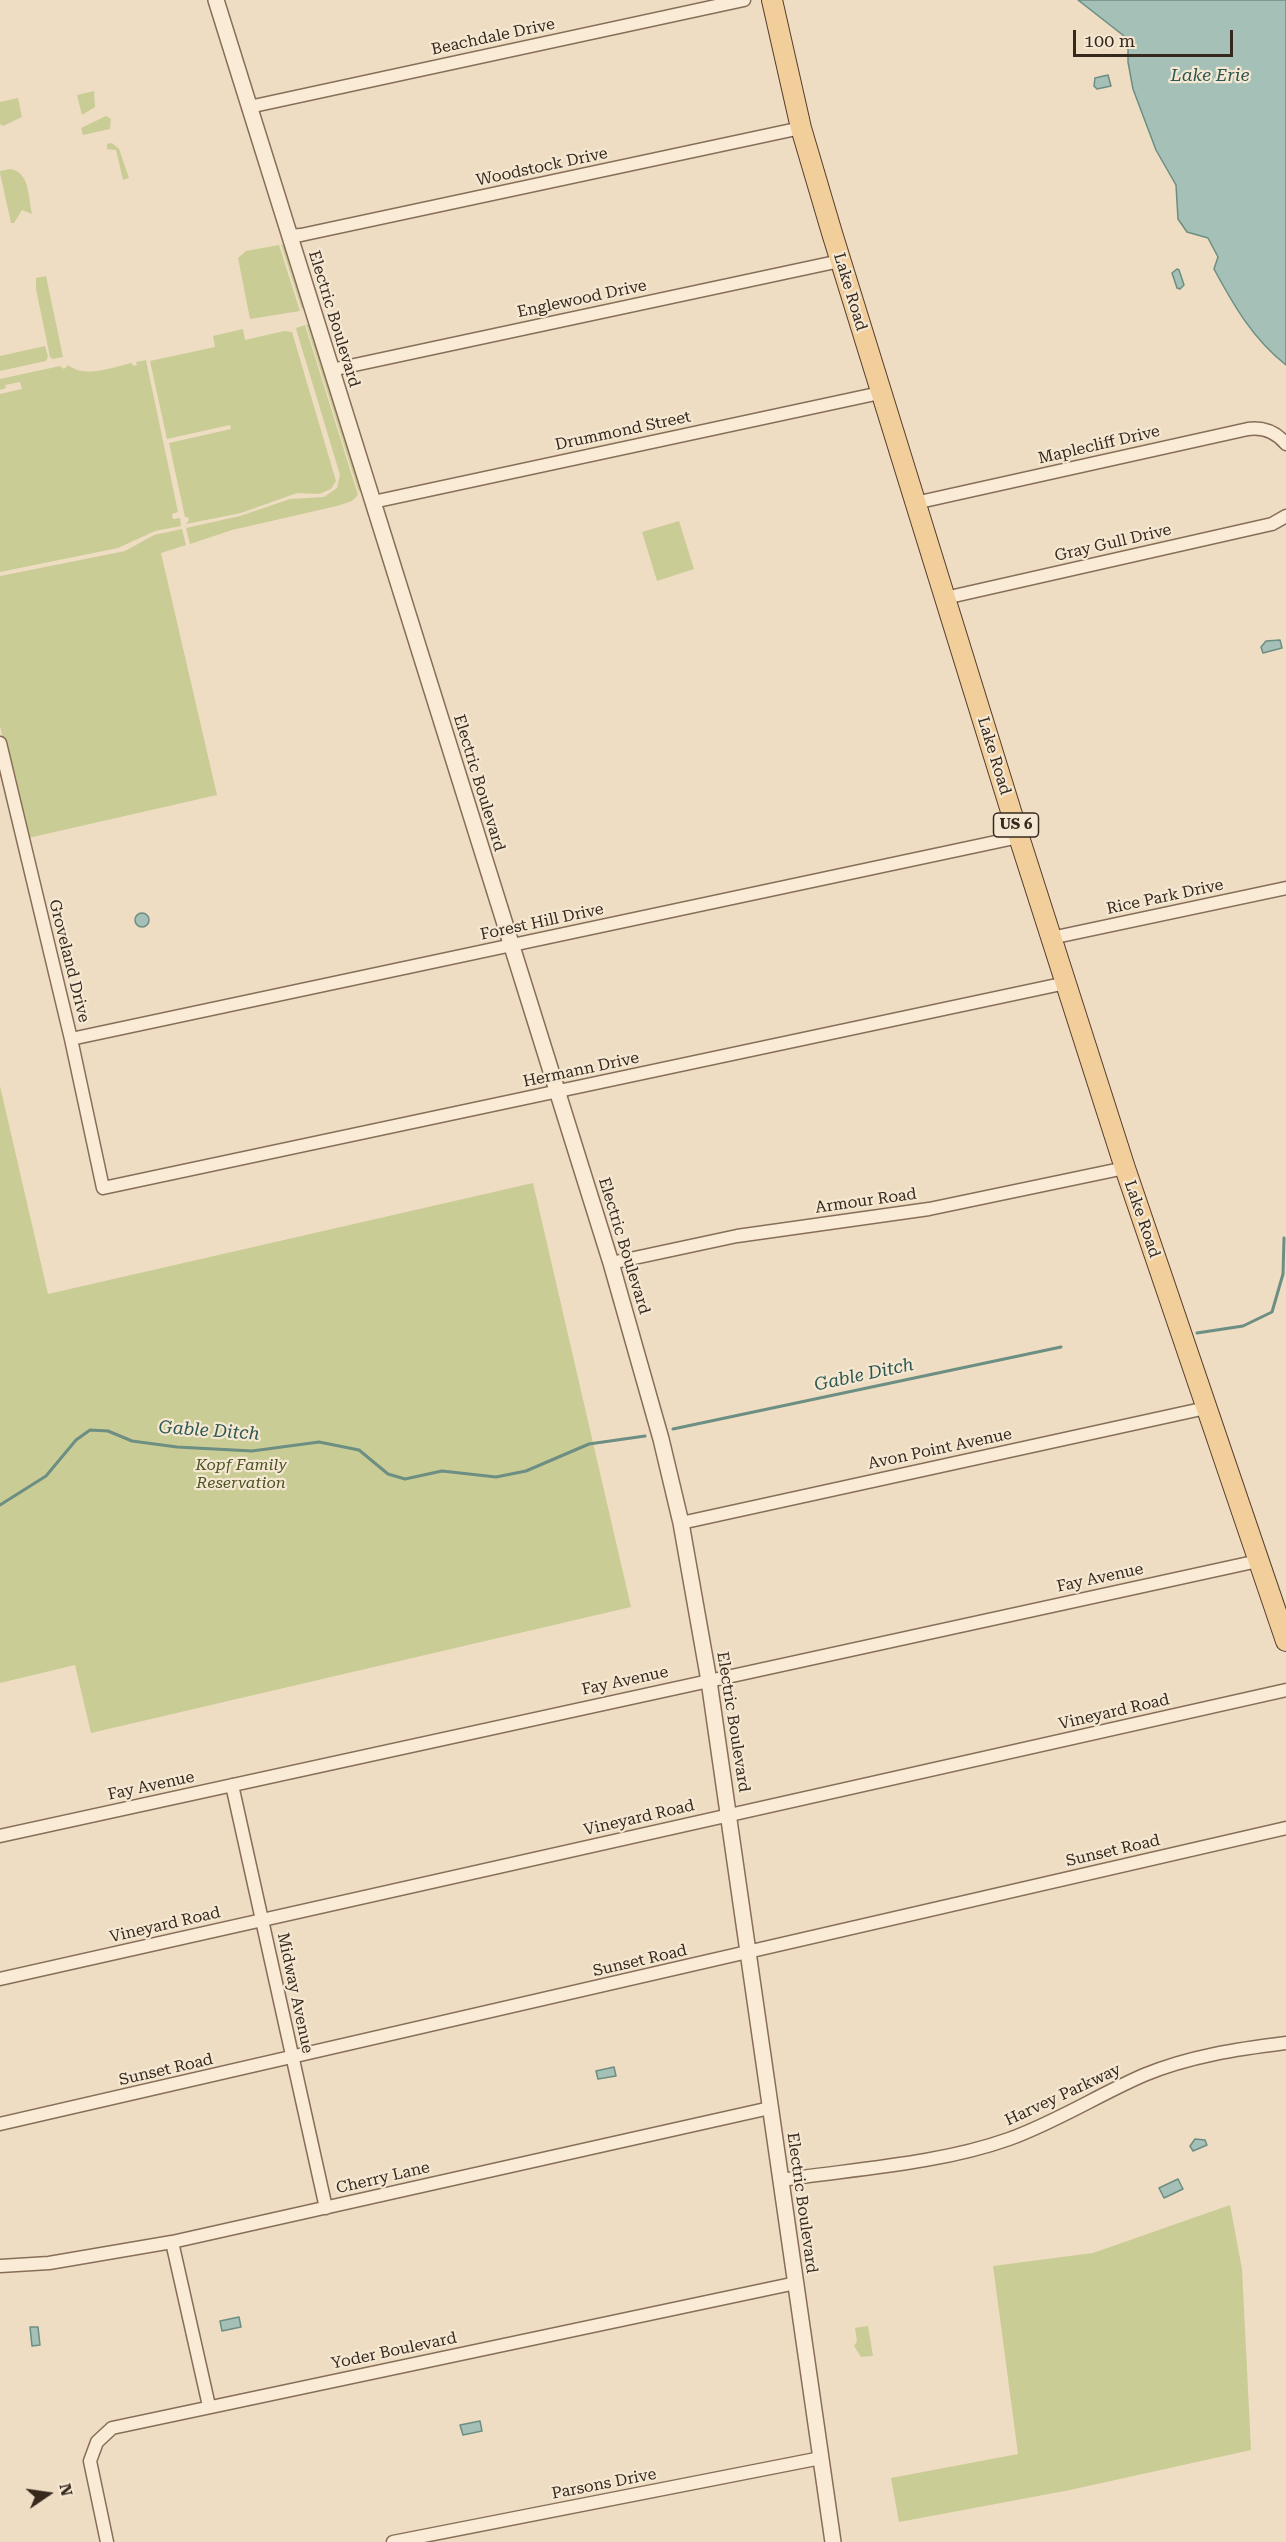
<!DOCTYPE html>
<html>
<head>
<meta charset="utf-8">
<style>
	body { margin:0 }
	#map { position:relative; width:1286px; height:2542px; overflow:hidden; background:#eeddc2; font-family:"Roboto Serif",serif }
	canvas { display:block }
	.north { position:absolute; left:18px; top:2464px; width:60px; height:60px; -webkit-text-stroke:4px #f5e8d2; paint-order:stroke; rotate:77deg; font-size:16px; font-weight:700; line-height:24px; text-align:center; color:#37281e }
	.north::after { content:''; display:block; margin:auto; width:21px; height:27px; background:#37281e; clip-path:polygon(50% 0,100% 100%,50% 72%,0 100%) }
	.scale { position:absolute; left:1073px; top:30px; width:160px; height:27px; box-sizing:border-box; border:3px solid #37281e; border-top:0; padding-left:8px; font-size:18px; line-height:21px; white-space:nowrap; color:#37281e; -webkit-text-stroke:4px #f5e8d2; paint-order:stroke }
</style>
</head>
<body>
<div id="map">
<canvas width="1286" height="2542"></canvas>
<div class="north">N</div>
<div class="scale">100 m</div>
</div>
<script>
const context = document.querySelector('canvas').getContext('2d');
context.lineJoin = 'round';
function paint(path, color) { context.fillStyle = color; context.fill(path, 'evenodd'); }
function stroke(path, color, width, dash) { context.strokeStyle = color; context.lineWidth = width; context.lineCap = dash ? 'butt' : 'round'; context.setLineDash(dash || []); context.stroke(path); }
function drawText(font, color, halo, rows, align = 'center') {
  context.font = font + ' "Roboto Serif",serif'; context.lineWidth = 4.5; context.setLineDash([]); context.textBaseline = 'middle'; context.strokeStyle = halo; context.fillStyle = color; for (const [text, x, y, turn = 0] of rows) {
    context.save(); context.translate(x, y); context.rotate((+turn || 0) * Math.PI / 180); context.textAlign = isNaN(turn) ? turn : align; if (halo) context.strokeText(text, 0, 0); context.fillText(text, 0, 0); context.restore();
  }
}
const green = new Path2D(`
	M94,91L95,107L82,115L77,95Z
	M18,98L22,117L3,126L0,124V102Z
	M106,116L111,119L110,129L83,135L81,128Z
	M112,143L119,149L129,178L123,180L116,150L107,149V144Z
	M10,169C30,172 28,196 32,214L22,210L14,223H11L0,173V171Z
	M281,244L285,246L304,303L302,310Z
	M279,245L300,311L250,319L238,258L246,251Z
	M46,276L63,357L53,359L50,357L36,289V278Z
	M306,324L311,326L361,485L359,493Z
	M305,325L358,495L352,501L337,506L232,530L190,544L186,528L240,516L290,499L324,497L337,488L340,475L297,332L296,328Z
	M243,329L245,340L284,331L292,332L336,481L331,489L319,494L297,493L241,513L186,524L189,520L188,517H185L169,443L231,429L230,425L167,439L150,361L215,347L213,336Z
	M45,346L48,357L46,361L0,371V356Z
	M146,360L178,512L172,514L173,519L180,518L181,526L155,531L118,548L0,572V394L22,389L20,382L5,385L6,388L0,390V379L60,366L64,369L68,365C86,379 112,367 132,363L133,366L137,365L136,362Z
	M679,521L694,569L657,581L642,532Z
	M182,529L186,545L161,553L217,795L24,839L0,726V576L125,551L154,535Z
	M0,1086L48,1294L533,1183L631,1607L91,1733L75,1665L0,1683Z
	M1230,2205L1242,2269L1251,2450L1070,2490L899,2522L891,2478L1018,2454L993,2266L1093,2253Z
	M868,2326L873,2356L861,2357L854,2346L857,2341L855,2328Z`);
const water = new Path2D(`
	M1078,0H1286V365C1253,339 1234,306 1214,269L1218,257L1208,238L1187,232L1178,219L1176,185L1156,150L1133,89L1128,62V44L1124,36Z
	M1108,75L1111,86L1097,89L1094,86L1095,78Z
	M1177,269L1179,270L1184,285L1180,289L1177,288L1172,273Z
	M1280,640L1282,648L1263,653L1261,647L1266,641Z
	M135 920a7 7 0 1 1 14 0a7 7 0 1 1-14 0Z
	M614,2067L616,2076L598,2079L596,2071Z
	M1195,2139L1205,2140L1207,2145L1193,2151L1190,2146Z
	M1178,2179L1183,2189L1164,2198L1159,2188Z
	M239,2317L241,2327L222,2331L220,2321Z
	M30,2327H38L40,2345L32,2346Z
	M480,2421L482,2431L463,2435L460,2425Z`);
const stream = new Path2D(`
	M1197,1333L1243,1326L1272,1312L1283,1274L1284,1238
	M673,1429L1061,1347
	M0,1505L46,1476L76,1440L90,1430L108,1431L132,1441L177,1447L252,1451L319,1442L359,1450L388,1474L405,1479L442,1471L496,1477L526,1471L589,1444L645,1436`);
const minor = new Path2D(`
	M249,107L744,0
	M289,236L301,235L801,128
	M331,370L840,261
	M373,502L880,393
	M915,503L1248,429C1264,427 1276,432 1286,444
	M945,598L1272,524L1286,516
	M0,743L71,1039L103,1188L1066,983
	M1051,938L1286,888
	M71,1039L1019,837
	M611,1263L737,1236L929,1209L1125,1168
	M681,1523L1206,1408
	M232,1785L326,2208
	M0,1836L1258,1561
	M0,1979L1286,1690
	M0,2124L1286,1828
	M781,2180C854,2169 939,2164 1009,2139C1056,2122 1098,2095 1144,2075C1190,2056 1238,2049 1286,2043
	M172,2242L209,2406
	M0,2266L49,2263L172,2242L770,2108
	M107,2542L90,2461L97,2442L112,2428L796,2283
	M393,2542L821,2458`);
const tertiary = new Path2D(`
	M216,0L611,1263L661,1439L681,1523L709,1681L833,2542`);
const primary = new Path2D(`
	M772,0L801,128L832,233L1019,837L1125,1168L1286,1641`);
const shields = [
	[1016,825,45]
];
const shieldNames = [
	["US 6",1016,825]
];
const streetNames = [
	["Beachdale Drive",493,37,-12],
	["Woodstock Drive",542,167,-12],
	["Lake Road",850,292,73],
	["Englewood Drive",582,299,-12],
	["Electric Boulevard",334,319,73],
	["Drummond Street",623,431,-12],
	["Maplecliff Drive",1099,445,-13],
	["Gray Gull Drive",1113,543,-13],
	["Lake Road",994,756,73],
	["Electric Boulevard",479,783,73],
	["Rice Park Drive",1165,897,-12],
	["Forest Hill Drive",542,922,-12],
	["Groveland Drive",69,961,76],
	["Hermann Drive",581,1070,-12],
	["Armour Road",866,1201,-8],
	["Lake Road",1142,1219,71],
	["Electric Boulevard",624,1246,73],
	["Avon Point Avenue",940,1449,-12],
	["Fay Avenue",1100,1578,-12],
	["Fay Avenue",625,1681,-12],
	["Vineyard Road",1114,1712,-13],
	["Electric Boulevard",733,1722,81],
	["Fay Avenue",151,1786,-12],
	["Vineyard Road",639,1818,-13],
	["Sunset Road",1113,1851,-13],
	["Vineyard Road",165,1925,-13],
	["Sunset Road",640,1961,-13],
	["Midway Avenue",295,1993,78],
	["Sunset Road",166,2070,-13],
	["Harvey Parkway",1063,2095,-25],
	["Cherry Lane",383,2178,-13],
	["Electric Boulevard",802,2203,82],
	["Yoder Boulevard",394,2351,-12],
	["Parsons Drive",604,2484,-11]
];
const parkNames = [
	["Kopf Family",241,1465],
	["Reservation",241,1483]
];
const waterNames = [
	["Lake Erie",1210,76],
	["Gable Ditch",864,1375,-12],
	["Gable Ditch",209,1431,4]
];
paint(green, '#cacc96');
paint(water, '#a5c0b6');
stroke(water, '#6c8e83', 1.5);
stroke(stream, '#6c8e83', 3);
stroke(minor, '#886e59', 15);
stroke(tertiary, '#886e59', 18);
stroke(primary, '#553d2e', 22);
stroke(minor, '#f9ebd5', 12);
stroke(tertiary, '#f9ebd5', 15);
stroke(primary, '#f1ce9a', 20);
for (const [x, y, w] of shields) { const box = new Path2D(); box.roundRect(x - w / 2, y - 12, w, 24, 4.5); context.fillStyle = '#f5e8d2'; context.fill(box); stroke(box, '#37281e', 1.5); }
drawText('bold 15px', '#37281e', null, shieldNames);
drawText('16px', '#37281e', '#f5e8d2', streetNames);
drawText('italic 16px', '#4c5424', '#f5e8d2', parkNames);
drawText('italic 18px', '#2d5751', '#f5e8d2', waterNames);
</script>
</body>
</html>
